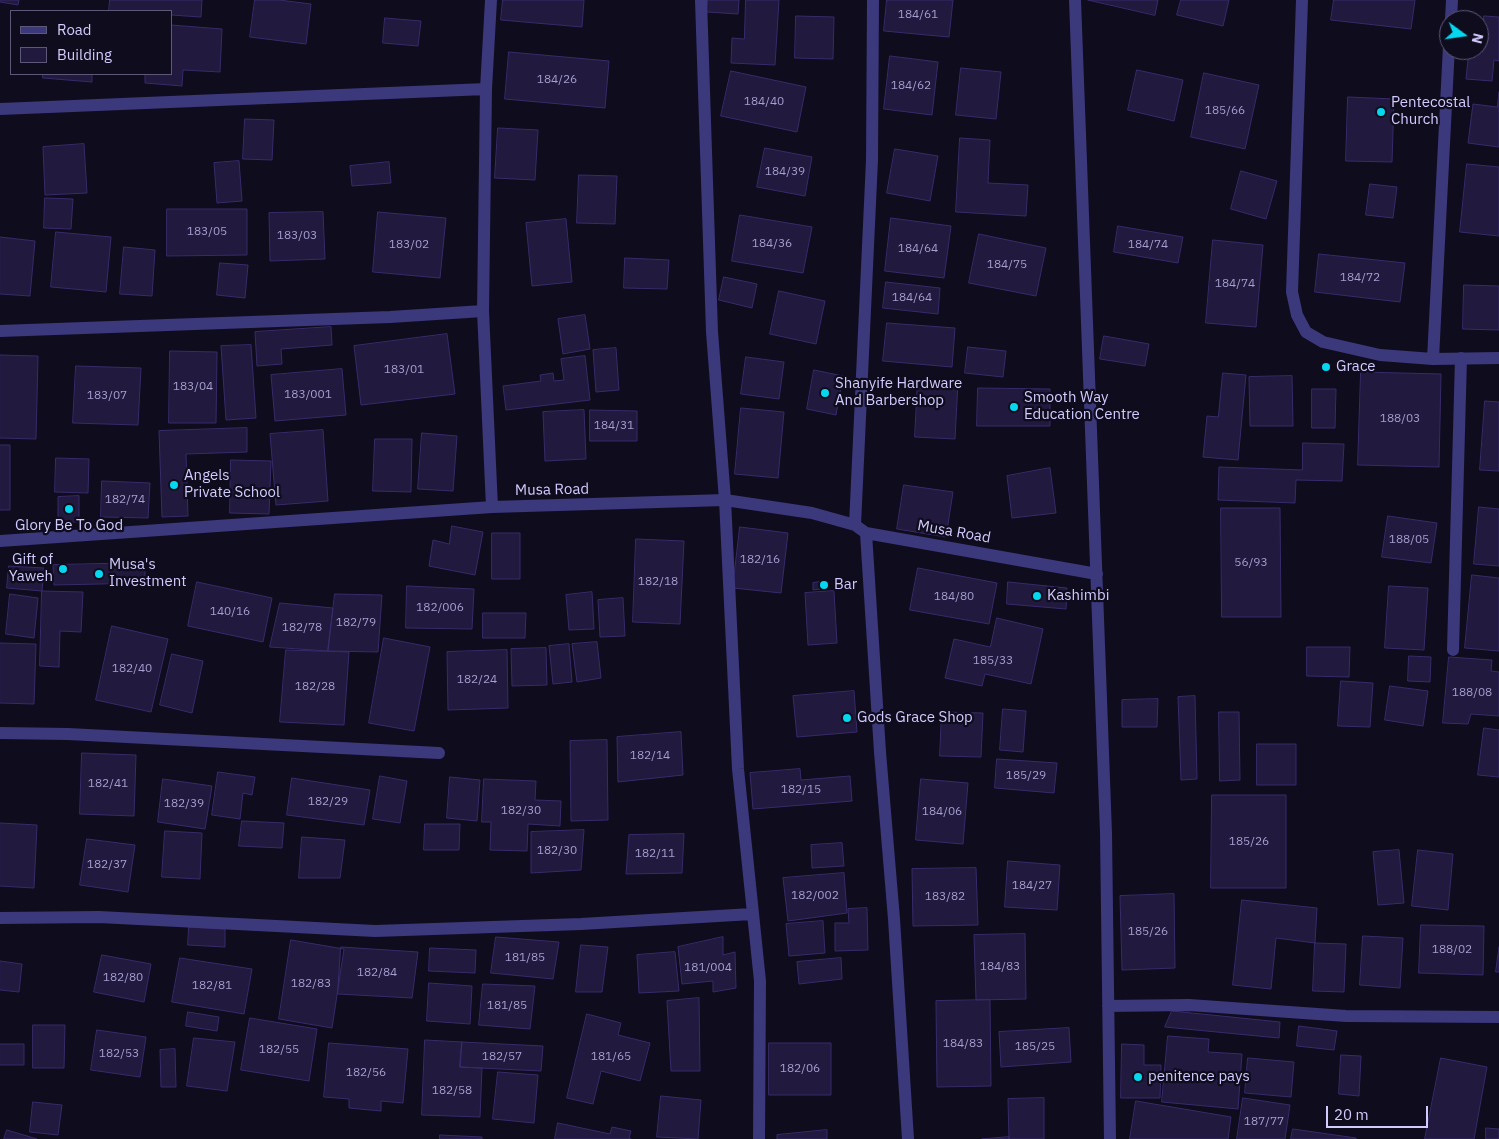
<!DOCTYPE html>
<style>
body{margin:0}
#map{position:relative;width:1499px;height:1139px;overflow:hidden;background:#0f0c1e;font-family:"IBM Plex Sans",sans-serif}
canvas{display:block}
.legend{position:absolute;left:10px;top:10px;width:162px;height:65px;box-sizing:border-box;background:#0f0c1e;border:1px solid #5d5878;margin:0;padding:6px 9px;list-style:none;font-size:15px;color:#d1cbfe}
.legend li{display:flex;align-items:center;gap:10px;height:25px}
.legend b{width:25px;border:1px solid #5d5878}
.north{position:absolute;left:1439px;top:10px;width:50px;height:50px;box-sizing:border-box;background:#0f0c1e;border:1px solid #5d5878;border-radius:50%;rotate:104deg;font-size:14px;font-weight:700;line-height:20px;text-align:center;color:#d1cbfe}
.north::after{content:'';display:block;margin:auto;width:18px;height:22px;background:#05d7ef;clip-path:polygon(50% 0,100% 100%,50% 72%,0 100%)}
.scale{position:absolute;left:1326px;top:1106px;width:102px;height:22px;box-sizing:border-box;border:2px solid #d1cbfe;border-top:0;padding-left:6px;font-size:15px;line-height:18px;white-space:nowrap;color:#d1cbfe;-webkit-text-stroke:4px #0f0c1e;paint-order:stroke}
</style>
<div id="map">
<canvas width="1499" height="1139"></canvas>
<ul class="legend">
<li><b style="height:6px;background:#3b387c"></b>Road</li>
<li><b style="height:14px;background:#21193e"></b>Building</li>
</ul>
<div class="north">N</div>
<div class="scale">20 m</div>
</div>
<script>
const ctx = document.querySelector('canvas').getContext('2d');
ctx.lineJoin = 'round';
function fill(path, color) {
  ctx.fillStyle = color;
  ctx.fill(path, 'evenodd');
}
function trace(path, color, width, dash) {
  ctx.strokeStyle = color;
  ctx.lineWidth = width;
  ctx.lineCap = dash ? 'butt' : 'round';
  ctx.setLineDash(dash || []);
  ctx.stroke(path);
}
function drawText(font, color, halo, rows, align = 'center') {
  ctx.font = font + ' "IBM Plex Sans",sans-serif';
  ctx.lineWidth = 4.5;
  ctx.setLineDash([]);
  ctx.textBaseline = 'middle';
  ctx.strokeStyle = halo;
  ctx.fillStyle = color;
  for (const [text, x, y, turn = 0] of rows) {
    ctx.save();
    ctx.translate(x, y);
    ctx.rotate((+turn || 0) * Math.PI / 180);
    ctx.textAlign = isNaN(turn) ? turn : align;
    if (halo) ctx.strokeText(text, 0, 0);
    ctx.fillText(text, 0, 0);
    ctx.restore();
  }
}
const building = new Path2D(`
 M0,0h19l-1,5 -18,-3z
 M110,0h92l-1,17 -30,-2v-4h-62z
 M255,0h24l32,4 -5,40 -56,-7z
 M503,0h81l-2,27 -81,-7z
 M708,0h31l-1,14 -31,-2z
 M746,0h33l-4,65 -44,-2 1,-25 12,1z
 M887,0h66l-4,37 -65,-6z
 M1088,0h70l-3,15z
 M1181,0h48l-6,26 -46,-11z
 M1334,0h81l-4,29 -80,-9z
 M796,16l38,1 -1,42 -38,-1z
 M1484,16l15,1v44l-5,-1 -2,21 -26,-2 3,-29h10v-12h3z
 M385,18l36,3 -3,25 -35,-3z
 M171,25l51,4 -2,43 -37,-2 -1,16 -37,-3v-9h26z
 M509,52l100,9 -4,47 -100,-9z
 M890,56l48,6 -6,53 -48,-6z
 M961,68l40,4 -5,47 -40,-4z
 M1137,70l46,10 -9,41 -46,-11z
 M731,71l75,16 -9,45 -76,-16z
 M1204,73l55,12 -14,64 -54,-12z
 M43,74h49v8l-49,-4z
 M1499,92v55l-31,-4 5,-39 24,3z
 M1348,97l46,2 -2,63 -46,-1z
 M245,119l29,1 -2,40 -29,-1z
 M498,128l40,2 -3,50 -40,-2z
 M960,138l30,2 -2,43 40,2 -2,31 -70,-4z
 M84,144l3,49 -42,2 -2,-48z
 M765,148l47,9 -7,39 -48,-9z
 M895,149l43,7 -8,45 -43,-8z
 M239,161l3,40 -25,2 -3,-40z
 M389,162l2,21 -39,3 -2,-20z
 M1467,164l32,3v69l-39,-4z
 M1241,171l36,10 -11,38 -35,-10z
 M579,175l38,1 -2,48 -38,-1z
 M1370,184l27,3 -4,31 -27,-3z
 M45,198l28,1 -2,30 -27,-1z
 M167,209h80v46l-80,1z
 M323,212l2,47 -55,2 -1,-48z
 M378,212l68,6 -6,60 -67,-6z
 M740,215l72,12 -9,46 -71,-12z
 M891,218l60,8 -7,52 -59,-7z
 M566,219l6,63 -40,4 -6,-63z
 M1118,226l65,11 -5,26 -64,-11z
 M56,232l55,5 -5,55 -55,-5z
 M979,234l67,14 -10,48 -67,-13z
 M0,237l35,4 -5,55 -30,-2z
 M1213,240l50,5 -7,82 -50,-4z
 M124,247l31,3 -3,46 -32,-2z
 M1319,254l86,9 -5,39 -85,-10z
 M625,258l44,2 -2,29 -43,-1z
 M220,263l28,2 -3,33 -28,-3z
 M724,277l33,7 -5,24 -33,-8z
 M886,282l54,6 -2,26 -55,-6z
 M1464,285l35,1v44l-36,-1z
 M779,291l46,10 -9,43 -46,-10z
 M585,315l5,34 -27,5 -5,-35z
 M887,323l68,5 -3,39 -69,-6z
 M331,327l1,18 -51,4 1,15 -25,2 -2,-34z
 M447,334l8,60 -94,11 -7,-59z
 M1104,336l45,8 -4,22 -45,-7z
 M251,345l5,73 -30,2 -5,-74z
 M968,347l38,4 -3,26 -38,-4z
 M616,348l3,42 -23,2 -3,-42z
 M170,351l47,1 -1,71h-47z
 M0,355l38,1 -2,83 -36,-1z
 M585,356l5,44 -84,10 -3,-24 38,-5 -1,-6 13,-2 1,8 10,-1 -3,-21z
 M746,357l38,5 -5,37 -38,-5z
 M76,366l65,2 -3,57 -65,-2z
 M342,369l4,46 -71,6 -4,-46z
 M814,370l29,6 -7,39 -29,-6z
 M1361,372l80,2 -2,93 -81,-2z
 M1223,373l23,2 -8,85 -35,-3 4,-41 11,1z
 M1292,376l1,50h-43l-1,-49z
 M918,380l40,2 -3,57 -40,-2z
 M978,388l72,1v37h-73z
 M1312,389h24l-1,39h-23z
 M1485,401l14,1v69l-19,-1z
 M741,408l43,4 -6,66 -43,-4z
 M584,410l2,49 -41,2 -2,-49z
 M590,410l47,1v30h-47z
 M247,428v24l-61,2 2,62 -26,1 -3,-86z
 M323,430l5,71 -52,4 -6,-71z
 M422,433l35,3 -4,55 -35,-2z
 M375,439h37l-1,53 -38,-1z
 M1303,443l41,1 -2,37 -46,-1 -1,23 -77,-3 1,-33 83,3z
 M0,445h10v65h-10z
 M56,458l33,1 -1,34 -33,-1z
 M231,460l40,1 -2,53 -39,-1z
 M1050,468l6,45 -44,5 -5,-42z
 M102,481l48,2 -2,35 -47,-1z
 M904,485l49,7 -7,45 -49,-8z
 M79,496v26h-21v-25z
 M1479,507l20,2v57l-25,-2z
 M1221,508h59l1,109h-59z
 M1388,516l49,7 -6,40 -49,-6z
 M452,526l31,6 -8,43 -46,-9 4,-26 16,4z
 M740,527l48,6 -7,60 -48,-5z
 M492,533h28v46h-28z
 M636,539l48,2 -4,83 -47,-2z
 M145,563v20l-91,2 -1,-20z
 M9,566l35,2 -2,23 -35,-3z
 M918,568l79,15 -8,41 -79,-14z
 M1472,575l27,3v73l-34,-3z
 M827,581l1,7 -15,2v-7z
 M197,582l75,16 -9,44 -75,-16z
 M1008,582l59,6 -1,21 -59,-5z
 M407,586l67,3 -2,40 -66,-1z
 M1389,586l39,2 -4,62 -39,-2z
 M42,591l41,1 -2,40 -21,-1 -1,36 -19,-1z
 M834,591l3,52 -29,2 -3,-52z
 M592,592l2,37 -25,1 -3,-35z
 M10,594l28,4 -4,40 -28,-4z
 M335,594l47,1 -4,57 -50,-1z
 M623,598l2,38 -25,1 -2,-37z
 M280,603l53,5 -5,43 -58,-4z
 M483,613h43l-1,25h-42z
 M997,618l46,11 -12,55 -46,-10 -3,12 -37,-8 9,-39 36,8z
 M112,626l56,13 -17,73 -55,-12z
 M384,638l46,9 -16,84 -45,-8z
 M597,642l4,36 -24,4 -5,-38z
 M0,643l36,1 -2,60 -34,-1z
 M569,644l3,38 -19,2 -4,-38z
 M1307,647h43l-1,30 -42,-1z
 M546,648l1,37 -35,1 -1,-37z
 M286,650l63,2 -5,73 -64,-3z
 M507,650l1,58 -60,2 -1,-58z
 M172,654l31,7 -11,52 -32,-8z
 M1409,656l22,1 -1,25 -22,-1z
 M1449,657l43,3 -1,11 8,1v44l-28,-2 -3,10 -25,-1z
 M1341,681l32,2 -3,44 -32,-1z
 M1390,686l38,5 -5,35 -38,-6z
 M854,691l3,41 -60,5 -4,-41z
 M1195,696l2,83 -16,1 -3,-83z
 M1158,699l-1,28h-35v-27z
 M1003,709l23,2 -3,41 -23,-2z
 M942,712l41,1 -2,44 -41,-1z
 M1219,712h20l1,68 -20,1z
 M1484,728l15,2v47l-21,-2z
 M681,732l2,43 -65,7 -1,-45z
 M607,740l1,80 -37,1 -1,-80z
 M1257,744h39v41h-39z
 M82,753l54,2 -2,61 -54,-2z
 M997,759l60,4 -3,30 -59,-5z
 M800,769l1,11 49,-4 2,25 -99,8 -3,-36z
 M218,772l37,5 -3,18 -9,-2 -3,26 -28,-4z
 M380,776l27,5 -7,42 -27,-4z
 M450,777l30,3 -3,41 -30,-3z
 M292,778l78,12 -6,35 -77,-10z
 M163,779l49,7 -7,43 -47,-7z
 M484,779l52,2 -1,19 26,1 -1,25 -32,-2 -1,27 -37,-1 1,-28h-9z
 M921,779l47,4 -5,61 -47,-4z
 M1212,795h74v93h-75z
 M242,821l42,2 -2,25 -43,-2z
 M0,823l37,2 -3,63 -34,-2z
 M425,824h35l-1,26h-35z
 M584,830l-3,40 -50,3v-41z
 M165,831l37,2 -2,46 -38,-2z
 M684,834l-2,39 -56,1 3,-39z
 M302,837l43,3 -5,38h-41z
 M87,839l48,6 -7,47 -48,-7z
 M842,843l2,23 -32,2 -1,-23z
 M1399,850l5,53 -26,2 -5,-53z
 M1418,850l35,4 -5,56 -36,-4z
 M1008,861l52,4 -3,45 -52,-3z
 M976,868l2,57 -65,1 -1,-57z
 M844,873l3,40 -59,8 -5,-43z
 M1174,894l1,74 -53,2 -2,-74z
 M1242,900l75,8 -2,35 -39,-5 -5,51 -38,-4z
 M867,908l1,42 -33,1v-28h14l-1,-14z
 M823,921l2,32 -36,3 -3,-32z
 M1421,925l63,1 -1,49 -64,-2z
 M189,927l36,2v18l-37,-2z
 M1025,934l1,65 -50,1 -2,-65z
 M1363,936l40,2 -3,50 -40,-3z
 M496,937l63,5 -6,37 -62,-6z
 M723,937v18l12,-3 1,36 -23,4v-11l-31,3 -4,-37z
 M291,940l53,9 -12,79 -53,-9z
 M1315,943l31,1 -2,48 -31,-1z
 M581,945l27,2 -6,45h-26z
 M341,947l77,5 -6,46 -74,-4z
 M1499,947v25h-3z
 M430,948l46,2 -1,23 -46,-2z
 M675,952l4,39 -40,2 -2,-38z
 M102,955l49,9 -7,38 -50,-10z
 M180,958l72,11 -8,45 -72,-12z
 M841,958l1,21 -43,5 -2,-22z
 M0,961l22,3 -3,28 -19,-2z
 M429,983l43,3 -2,38 -43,-3z
 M483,984l52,2 -5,43 -51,-4z
 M699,998l1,73h-29l-4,-70z
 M990,1000l1,86 -54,1 -1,-86z
 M1172,1011l108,11 -1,16 -114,-11z
 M188,1012l31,5 -2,14 -31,-5z
 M587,1014l34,9 -3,12 32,8 -10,38 -39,-10 -8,33 -26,-6z
 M250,1018l67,11 -8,52 -68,-11z
 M33,1025h32l-1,43h-31z
 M1299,1026l38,5 -3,19 -37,-4z
 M1069,1028l2,34 -70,5 -2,-35z
 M97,1030l49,7 -6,40 -49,-7z
 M1168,1036l41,3 -1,13 34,2 -4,55 -76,-7z
 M194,1038l41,4 -8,49 -40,-5z
 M425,1040l37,2 -2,25 22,1 -2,49 -58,-2z
 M462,1042l81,4 -2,25 -81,-4z
 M329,1043l79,6 -5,54 -22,-2v10l-32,-3v-9l-25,-2z
 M769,1043h62v52h-62z
 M0,1044h24v21h-24z
 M1122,1044l22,1v20h17l-1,33h-39z
 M175,1049l1,38h-15l-1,-37z
 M1341,1055l20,1 -2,40 -20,-2z
 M1248,1058l46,4 -3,35 -46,-4z
 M1441,1058l46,9 -13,72h-49z
 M498,1072l40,3 -4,48 -41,-4z
 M661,1096l40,4 -3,39 -41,-2z
 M1044,1098v41h-35l-1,-40z
 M1243,1098l47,7 -5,34h-48z
 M1136,1101l95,16 -3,22h-98z
 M33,1102l29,3 -4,30 -28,-3z
 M558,1123l52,11 2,-7 19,4 -2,7 2,1h-76z
 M1486,1128l13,1v10h-13z
 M1293,1129l63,9v1h-65z
 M7,1130l30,9h-33z
 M827,1130v9h-50v-4z
 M440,1135l42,2v2h-42z
 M1009,1137v2h-27z`);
fill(building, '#21193e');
trace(building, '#382b6a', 1);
trace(new Path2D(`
 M1453,650l8,-292`), '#3b387c', 12);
trace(new Path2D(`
 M491,0l-5,89 -3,222 9,196
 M701,0l11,332 13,168 13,269 22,212 -1,158
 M1075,0l31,833 4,306
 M1302,0l-10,292 5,23 9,17 17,10 57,13 53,4 66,-1
 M1451,20l1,-20
 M0,109l486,-20
 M0,331l390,-14 93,-6
 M1433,359l16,-313
 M855,525l17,-365 1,-160
 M866,533l14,219 14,167 14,220
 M0,541l492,-34 233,-7 87,13 43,12 11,8 231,41
 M0,733l68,1 371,19
 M0,918l99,-1 276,14 206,-7 171,-10
 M1108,1006l81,-1 157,11 153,1`), '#3b387c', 12);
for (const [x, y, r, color] of [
 [1381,112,5,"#05d7ef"],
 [1326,367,5,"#05d7ef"],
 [825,393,5,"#05d7ef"],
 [1014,407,5,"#05d7ef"],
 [174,485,5,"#05d7ef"],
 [69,509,5,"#05d7ef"],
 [63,569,5,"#05d7ef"],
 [99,574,5,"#05d7ef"],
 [824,585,5,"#05d7ef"],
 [1037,596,5,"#05d7ef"],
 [847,718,5,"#05d7ef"],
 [1138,1077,5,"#05d7ef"]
]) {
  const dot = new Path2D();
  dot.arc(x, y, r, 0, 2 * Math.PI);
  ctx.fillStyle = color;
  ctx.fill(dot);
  trace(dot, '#0f0c1e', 2);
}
drawText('12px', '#a59ece', null, [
 ["184/61",918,15],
 ["184/26",557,80],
 ["184/62",911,86],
 ["184/40",764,102],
 ["185/66",1225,111],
 ["184/39",785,172],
 ["183/05",207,232],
 ["183/03",297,236],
 ["184/36",772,244],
 ["183/02",409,245],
 ["184/74",1148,245],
 ["184/64",918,249],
 ["184/75",1007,265],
 ["184/72",1360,278],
 ["184/74",1235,284],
 ["184/64",912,298],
 ["183/01",404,370],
 ["183/04",193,387],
 ["183/001",308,395],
 ["183/07",107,396],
 ["188/03",1400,419],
 ["184/31",614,426],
 ["182/74",125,500],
 ["188/05",1409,540],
 ["182/16",760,560],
 ["56/93",1251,563],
 ["182/18",658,582],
 ["184/80",954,597],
 ["182/006",440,608],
 ["140/16",230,612],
 ["182/79",356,623],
 ["182/78",302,628],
 ["185/33",993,661],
 ["182/40",132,669],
 ["182/24",477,680],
 ["182/28",315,687],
 ["188/08",1472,693],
 ["182/14",650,756],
 ["185/29",1026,776],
 ["182/41",108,784],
 ["182/15",801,790],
 ["182/29",328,802],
 ["182/39",184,804],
 ["182/30",521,811],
 ["184/06",942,812],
 ["185/26",1249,842],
 ["182/30",557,851],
 ["182/11",655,854],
 ["182/37",107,865],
 ["184/27",1032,886],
 ["182/002",815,896],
 ["183/82",945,897],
 ["185/26",1148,932],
 ["188/02",1452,950],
 ["181/85",525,958],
 ["184/83",1000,967],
 ["181/004",708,968],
 ["182/84",377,973],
 ["182/80",123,978],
 ["182/83",311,984],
 ["182/81",212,986],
 ["181/85",507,1006],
 ["184/83",963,1044],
 ["185/25",1035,1047],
 ["182/55",279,1050],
 ["182/53",119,1054],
 ["182/57",502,1057],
 ["181/65",611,1057],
 ["182/06",800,1069],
 ["182/56",366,1073],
 ["182/58",452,1091],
 ["187/77",1264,1122]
]);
drawText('15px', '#d1cbfe', '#0f0c1e', [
 ["Pentecostal",1391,103],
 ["Church",1391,120],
 ["Grace",1336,367],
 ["Shanyife Hardware",835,384],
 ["And Barbershop",835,401],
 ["Smooth Way",1024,398],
 ["Education Centre",1024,415],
 ["Angels",184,476],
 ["Private School",184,493],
 ["Glory Be To God",69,526,"center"],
 ["Gift of",53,560,"right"],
 ["Yaweh",53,577,"right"],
 ["Musa's",109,565],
 ["Investment",109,582],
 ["Bar",834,585],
 ["Kashimbi",1047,596],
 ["Gods Grace Shop",857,718],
 ["penitence pays",1148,1077]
], 'left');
drawText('15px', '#d1cbfe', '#0f0c1e', [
 ["Musa Road",552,490,-1],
 ["Musa Road",954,532,10]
]);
</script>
